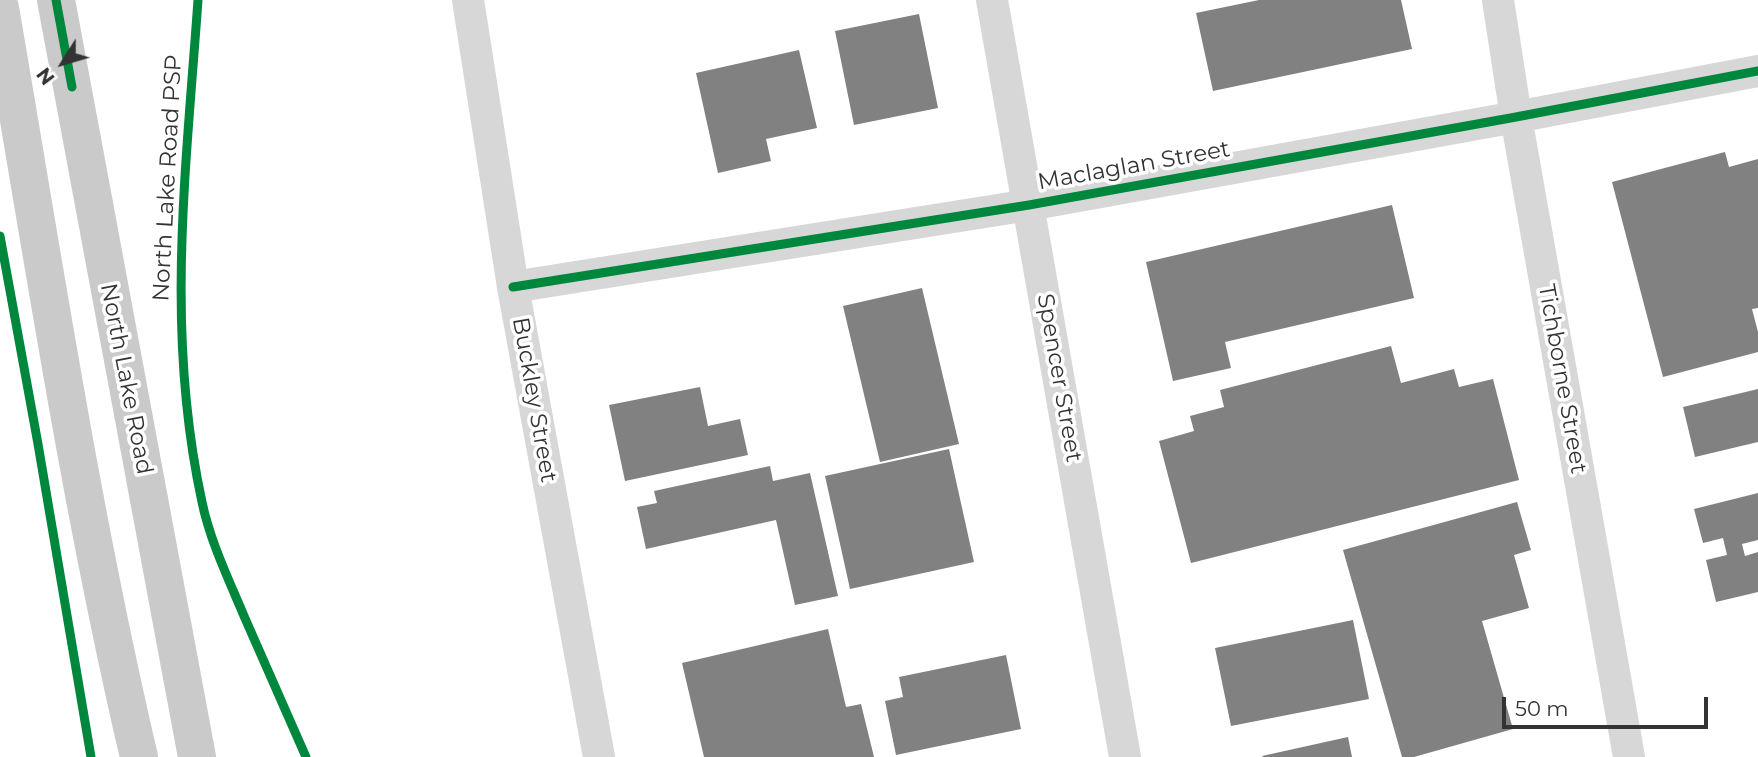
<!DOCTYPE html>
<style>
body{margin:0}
#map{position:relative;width:1758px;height:757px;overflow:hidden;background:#fff;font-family:Montserrat,sans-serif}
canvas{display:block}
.north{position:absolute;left:28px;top:28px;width:70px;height:70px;-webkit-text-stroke:5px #fff;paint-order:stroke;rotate:233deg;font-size:19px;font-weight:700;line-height:28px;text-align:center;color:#333}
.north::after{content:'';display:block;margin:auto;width:24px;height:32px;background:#333;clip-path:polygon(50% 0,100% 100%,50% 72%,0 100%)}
.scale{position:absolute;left:1502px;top:697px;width:206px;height:32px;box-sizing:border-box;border:4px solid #333;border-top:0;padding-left:9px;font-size:21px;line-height:24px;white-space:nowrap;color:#333;-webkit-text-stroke:5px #fff;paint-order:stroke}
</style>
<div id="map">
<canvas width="1758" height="757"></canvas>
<div class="north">N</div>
<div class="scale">50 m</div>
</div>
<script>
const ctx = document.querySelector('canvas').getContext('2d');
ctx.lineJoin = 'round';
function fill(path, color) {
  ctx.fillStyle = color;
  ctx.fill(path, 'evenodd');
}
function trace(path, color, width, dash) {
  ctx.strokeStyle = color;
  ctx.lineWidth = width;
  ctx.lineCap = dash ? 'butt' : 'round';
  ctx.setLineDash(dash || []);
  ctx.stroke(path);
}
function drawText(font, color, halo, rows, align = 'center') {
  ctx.font = font + ' Montserrat,sans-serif';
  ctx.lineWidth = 7;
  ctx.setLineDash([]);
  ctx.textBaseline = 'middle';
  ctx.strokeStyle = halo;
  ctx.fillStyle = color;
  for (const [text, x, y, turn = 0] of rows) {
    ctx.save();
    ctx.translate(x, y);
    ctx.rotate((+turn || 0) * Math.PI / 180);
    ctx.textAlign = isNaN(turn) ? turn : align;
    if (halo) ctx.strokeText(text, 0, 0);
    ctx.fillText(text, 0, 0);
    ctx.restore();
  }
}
fill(new Path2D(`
 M1259,0h142l11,49 -199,42 -17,-78z
 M919,14l19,94 -84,17 -19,-94z
 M799,50l18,78 -51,11 5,22 -53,12 -22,-100z
 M1725,152l4,15 29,-8v149l-6,1 6,23v20l-95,25 -51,-195z
 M1392,205l22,93 -189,44 6,26 -58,13 -27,-119z
 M922,288l37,156 -79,18 -37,-156z
 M1391,346l10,37 53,-14 5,18 34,-8 26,101 -328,83 -32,-122 35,-10 -4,-15 34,-9 -4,-17z
 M700,387l8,39 32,-7 8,36 -123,26 -16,-76z
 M1758,389v53l-63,15 -12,-50z
 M949,449l25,113 -124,27 -25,-113z
 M770,466l3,15 37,-8 28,123 -43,9 -19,-85 -130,29 -9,-42 20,-4 -3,-12z
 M1758,493v47l-16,4 3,12 13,-4v40l-42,10 -10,-42 21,-5 -4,-17 -20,5 -9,-34z
 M1517,502l14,48 -17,5 15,53 -47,13 31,108 -99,28h-12l-59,-207z
 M1353,620l16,79 -138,27 -16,-78z
 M828,629l18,78 15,-3 13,53h-170l-22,-94z
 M1006,655l15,74 -125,26 -11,-54 18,-4 -4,-20z
 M1348,737l4,20h-89l-1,-1z`), '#818181');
trace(new Path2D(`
 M468,0l45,287 86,470
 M992,0l133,757
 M1498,0l18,117 113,640
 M513,287l516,-82 487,-88 242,-46`), '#d7d7d7', 32);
trace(new Path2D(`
 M56,0l141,757
 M0,8c43,250 81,502 139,749`), '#cacaca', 38);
trace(new Path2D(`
 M56,0l16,87
 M198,0c-12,171 -33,332 4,502 8,39 27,78 42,114 21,47 41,94 62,141
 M0,236l38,208 53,313
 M513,287l516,-82 487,-88 242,-46`), '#00873e', 9);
drawText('23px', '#333', '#fff', [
 ["Maclaglan Street",1134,166,-10],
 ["North Lake Road PSP",168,178,-87],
 ["Spencer Street",1059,378,80],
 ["North Lake Road",126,379,79],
 ["Tichborne Street",1562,379,80],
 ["Buckley Street",534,400,80]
]);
</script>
